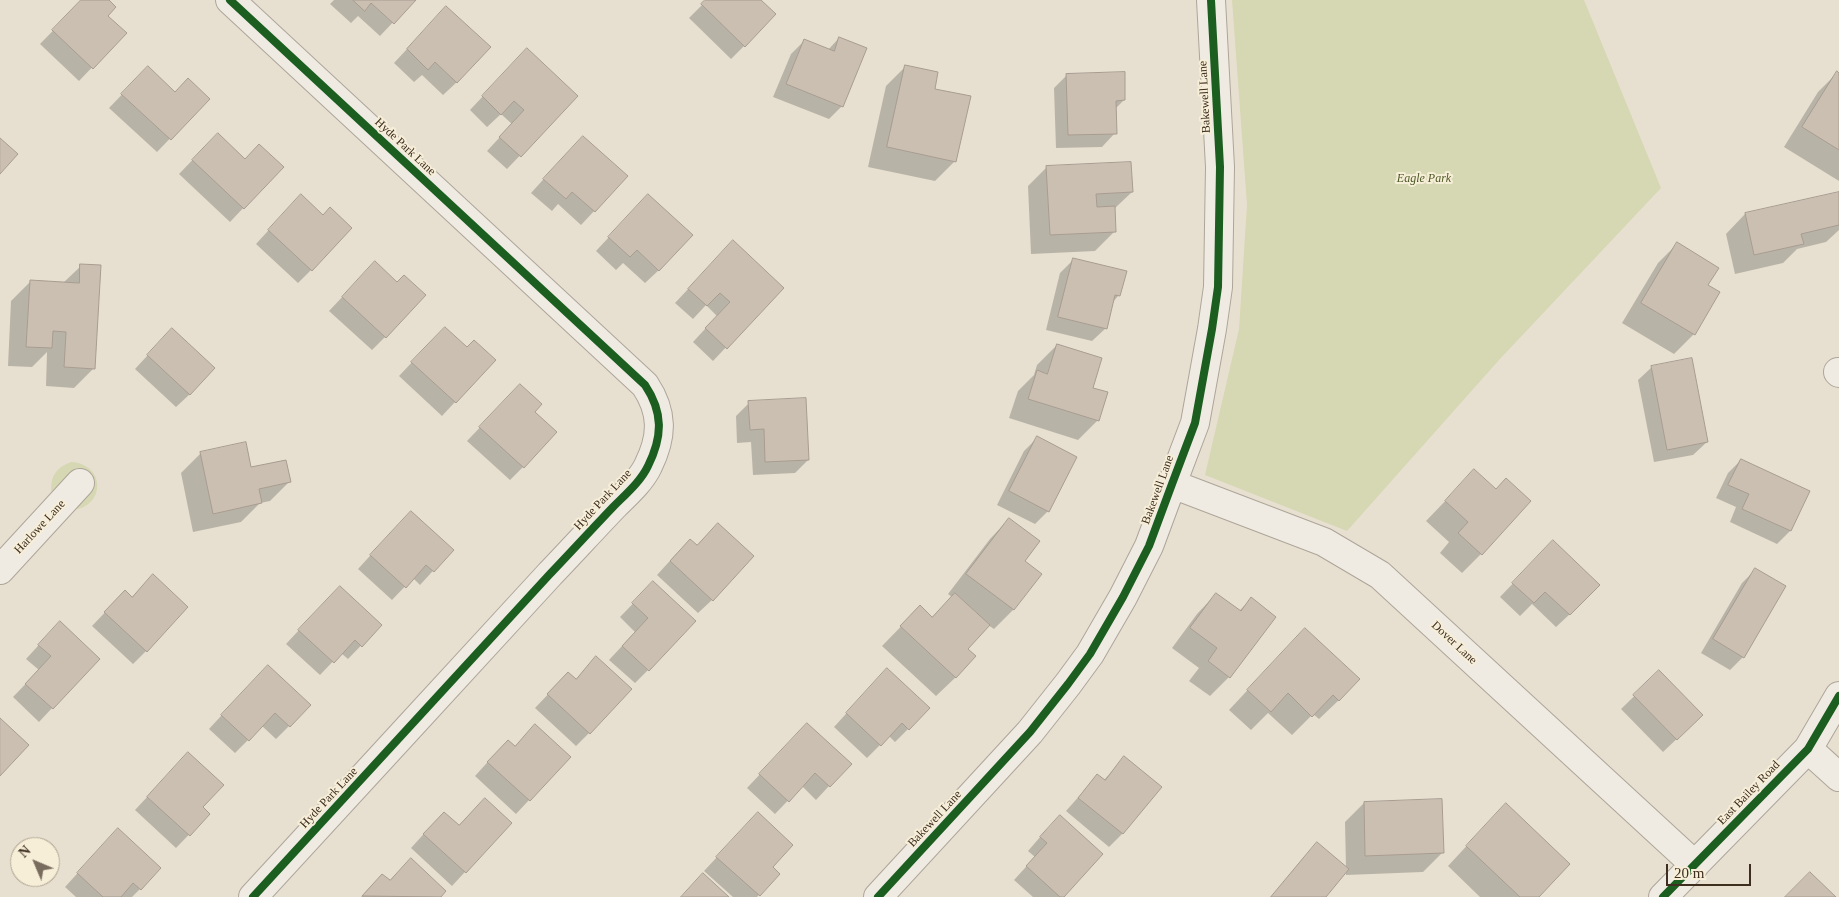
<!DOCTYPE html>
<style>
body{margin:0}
#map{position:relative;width:1839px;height:897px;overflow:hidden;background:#e7e0d1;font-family:Georgia,serif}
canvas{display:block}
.north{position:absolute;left:10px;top:837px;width:50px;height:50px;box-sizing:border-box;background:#f7eed8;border:1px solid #ada18e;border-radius:50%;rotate:315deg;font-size:14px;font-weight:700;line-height:20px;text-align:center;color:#3d2e20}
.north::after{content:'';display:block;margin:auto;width:18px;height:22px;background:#786c5e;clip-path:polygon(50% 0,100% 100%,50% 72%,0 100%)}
.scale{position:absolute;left:1666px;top:864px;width:85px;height:22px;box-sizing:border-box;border:2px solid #3d2e20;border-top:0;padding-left:6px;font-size:15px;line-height:18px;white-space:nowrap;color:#3d2e20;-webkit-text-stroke:4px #f7eed8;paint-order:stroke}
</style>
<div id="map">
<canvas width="1839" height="897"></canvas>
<div class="north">N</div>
<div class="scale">20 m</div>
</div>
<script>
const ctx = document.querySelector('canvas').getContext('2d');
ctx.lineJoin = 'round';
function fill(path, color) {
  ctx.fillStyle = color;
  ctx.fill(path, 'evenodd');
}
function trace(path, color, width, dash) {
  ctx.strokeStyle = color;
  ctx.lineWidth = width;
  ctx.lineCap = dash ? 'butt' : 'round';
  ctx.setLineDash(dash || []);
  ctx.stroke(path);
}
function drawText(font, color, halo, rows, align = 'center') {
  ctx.font = font + ' Georgia,serif';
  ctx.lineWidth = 4;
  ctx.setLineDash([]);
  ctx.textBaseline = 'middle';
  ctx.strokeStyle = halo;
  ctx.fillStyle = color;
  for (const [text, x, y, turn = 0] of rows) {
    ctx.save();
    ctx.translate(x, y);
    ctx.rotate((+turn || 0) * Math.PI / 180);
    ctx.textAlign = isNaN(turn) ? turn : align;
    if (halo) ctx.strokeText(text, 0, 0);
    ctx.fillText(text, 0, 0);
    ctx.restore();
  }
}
fill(new Path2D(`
 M1232,0h352l77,188 -162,172 -152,171 -142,-56 34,-146 8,-124z
 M71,462c35,2 35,45 1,48l-20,-15c-3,-17 3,-27 19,-33z`), '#d6d7b3');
fill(new Path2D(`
 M83,0h24v16l18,17 -46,48 -39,-37z
 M334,0h80l-34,36 -22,-20 -7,7 -21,-19z
 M707,0h52l-15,46 -13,13 -42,-41z
 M433,21l24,61 -14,13 -21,-20 -8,7 -20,-19z
 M839,38l3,68 -13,13 -56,-22 18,-43 13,-13 24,9z
 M514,63l63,33 -70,73 -20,-18 25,-27 -11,-10 -14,13 -17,-17z
 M906,66l27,24 36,7 -15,65 -19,19 -67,-14 18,-81z
 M1837,73l2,1v107l-55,-34 34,-55z
 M1067,75l57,25 -9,9v24l-13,14 -46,1 -2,-60z
 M135,81l40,12 33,6 -51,53 -48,-44z
 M205,147l40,13 37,7 -52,55 -51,-48z
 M570,150l56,27 -45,48 -23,-21 -6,7 -21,-18z
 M1047,167l85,25 -18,17 1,22 -20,20 -64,3 -3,-68z
 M1839,193v37l-13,12 -29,7 -14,14 -48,11 -9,-40 19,-20z
 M288,209l23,61 -13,13 -42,-39z
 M635,209l24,61 -14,13 -22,-20 -7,7 -20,-19z
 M1677,244l30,41 11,8 -24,41 -20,20 -52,-31 36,-60z
 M720,255l62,33 -69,73 -20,-19 24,-26 -11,-11 -13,14 -18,-16z
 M1073,260l46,35 -7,8 -6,25 -14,13 -46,-11 14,-57z
 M81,266l13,102 -20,20 -28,-2 1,-34 -15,15 -24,-1 3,-65 20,-20 32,2z
 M362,276l23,61 -13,13 -43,-39z
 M432,341l35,8 27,11 -52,56 -43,-40z
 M159,343l31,51 -14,13 -41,-38z
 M1057,345l35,44 6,31 -20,20 -69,-22 9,-27 16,-16 3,-10z
 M1652,367l55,75 -14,13 -39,7 -16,-82z
 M507,399l26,13 -10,55 -13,13 -43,-39z
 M749,403l59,57 -13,13 -42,2 -2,-33 -14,1 -1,-27z
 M1037,438l11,73 -13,13 -38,-19 27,-54z
 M201,453l49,15 39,14 -19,19 -10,2 -19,19 -48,10 -12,-59z
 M1741,460l68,31 -19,40 -13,13 -47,-22 6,-15 -20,-9 12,-25z
 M1474,471l21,19 -14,64 -19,19 -22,-20 9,-11 -23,-21z
 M1009,519l14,42 17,13 -27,36 -19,19 -6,-4 -22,24 -10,28 -20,19 -54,-50 38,-39 12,11 20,-21 -4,-3 42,-55z
 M398,525l54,25 -32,35 -7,-7 -21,22 -34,-31z
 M677,553l35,47 -14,13 -41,-38z
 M1540,555l30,59 -14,13 -24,-23 -12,12 -20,-19z
 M1755,570l-12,87 -13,13 -29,-17 41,-70z
 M653,583l-5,87 -13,13 -26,-23 26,-28 -15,-15z
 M1216,594l23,17 12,-12 -22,78 -19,19 -21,-15 10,-13 -27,-20 25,-34z
 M132,598l14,53 -13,13 -41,-38 20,-21z
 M327,600l54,25 -33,34 -7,-6 -21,22 -34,-31z
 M47,636l51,23 -59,63 -26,-25 26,-27 -13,-11z
 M1286,649l53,51 -20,19 -6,-5 -21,21 -24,-22 -17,17 -22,-20z
 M1659,672l43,43 -39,37 -42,-43z
 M255,679l34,47 -13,13 -14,-13 -27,27 -26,-24z
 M575,680l14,53 -13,13 -41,-38 20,-21z
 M874,683l34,46 -13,13 -6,-6 -22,22 -33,-31z
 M794,738l35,48 -13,14 -14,-14 -27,28 -28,-26z
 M514,747l55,10 -53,57 -41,-38 20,-22z
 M1124,758l-1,75 -14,14 -43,-36 31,-35 6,5z
 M175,767l26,40 8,7 -33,34 -41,-38z
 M1364,803l78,50 -19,19 -77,3v-5l-22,27h-53l33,-40 13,-13 29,24 -1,-46z
 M510,823l-58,63 -41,-38 20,-22 27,1z
 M1487,824l51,73h-58l-32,-31z
 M745,827l26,41 8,6 -22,23h-24l-29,-26z
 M1047,829l15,68h-29l-19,-17 21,-23 -7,-6z
 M105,843l35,46 -8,8h-56l-11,-10z
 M369,888l76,3 -6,6h-78z`), '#0003');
const building = new Path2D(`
 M81,0h28l7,7 -8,9 19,17 -34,36 -41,-39z
 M353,0h63l-22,24 -23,-21 -6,8z
 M705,0h56l15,14 -31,33 -44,-43z
 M446,6l45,41 -34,36 -22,-21 -7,8 -21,-21z
 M839,37l28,11 -24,59 -57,-23 18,-45 30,12z
 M527,48l51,48 -57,61 -22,-20 25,-27 -10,-9 -13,14 -19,-19z
 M905,65l33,7 -3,17 36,7 -15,66 -69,-15z
 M148,66l27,26 13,-14 22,21 -39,41 -50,-46z
 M1837,71l2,2v77l-37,-23z
 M1125,72v28l-9,1 1,33 -49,1 -2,-61z
 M218,133l27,26 14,-15 25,23 -40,42 -52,-49z
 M583,136l45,40 -33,36 -23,-20 -6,7 -23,-20z
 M0,138l18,16 -18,20z
 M1131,162l2,30 -37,2 1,13 18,-1 1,26 -66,3 -4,-69z
 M1839,192v33l-38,9 3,10 -50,11 -9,-42z
 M301,194l22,21 7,-8 22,21 -40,43 -44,-41z
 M648,194l45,41 -34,36 -22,-21 -7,7 -22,-20z
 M733,240l51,48 -57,61 -22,-21 25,-26 -10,-9 -13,13 -19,-17z
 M1677,242l42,26 -11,17 12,7 -25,43 -54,-32z
 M1073,258l54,13 -7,25 -5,-1 -8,34 -49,-12z
 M375,261l22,21 7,-7 22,20 -40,43 -44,-41z
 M80,264l21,1 -6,104 -31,-2 2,-35 -13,-1 -1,17 -26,-1 4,-67 49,3z
 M445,327l22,20 7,-7 22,20 -40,43 -45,-41z
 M172,328l43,40 -25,27 -43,-40z
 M1057,344l45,14 -9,30 15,4 -9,29 -71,-22 9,-29 10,4z
 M1692,358l16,84 -41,8 -16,-84z
 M520,384l22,20 -7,8 22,20 -33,36 -45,-41z
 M806,398l3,62 -44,2 -1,-33 -14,1 -2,-29z
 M1037,436l40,21 -28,55 -40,-21z
 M246,442l5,25 35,-7 5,22 -32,7 3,14 -49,11 -13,-62z
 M1741,459l69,32 -19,40 -49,-22 7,-15 -21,-9z
 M1474,469l22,20 10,-11 25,23 -49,54 -24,-22 10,-11 -23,-21z
 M411,511l43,39 -20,22 -8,-7 -20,23 -36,-33z
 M1009,518l31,23 -15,20 17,13 -28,36 -48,-36z
 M718,523l36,33 -41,45 -43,-40 20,-22 7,6z
 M1553,540l47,45 -30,30 -25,-23 -11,11 -22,-20z
 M1755,568l31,18 -42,72 -31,-19z
 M153,574l35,33 -41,45 -43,-40 21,-22 7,7z
 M653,581l43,40 -47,50 -27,-25 26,-28 -16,-15z
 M340,586l42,39 -20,22 -7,-7 -21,23 -36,-33z
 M955,593l35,32 -22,24 8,7 -20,22 -56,-52 20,-21 12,12z
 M1216,593l25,18 10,-14 25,20 -46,61 -22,-17 9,-13 -27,-20z
 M60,621l40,38 -47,50 -28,-25 26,-28 -13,-11z
 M1305,628l55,51 -21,22 -6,-6 -21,22 -24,-24 -17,19 -24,-22z
 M596,656l36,33 -42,45 -43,-40 21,-22 8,7z
 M268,665l43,40 -21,22 -15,-14 -26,28 -28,-26z
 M887,668l43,40 -21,22 -7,-7 -21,23 -35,-33z
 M1659,670l44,45 -26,25 -44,-45z
 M0,718l29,27 -29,31z
 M807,723l45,41 -22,23 -15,-14 -26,29 -30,-28z
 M535,724l36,33 -41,44 -43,-39 21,-22 7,6z
 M188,752l36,33 -21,22 7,7 -20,22 -43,-39z
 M1124,756l38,31 -39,47 -45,-36 19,-24 8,6z
 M485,798l27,25 -46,50 -43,-39 21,-22 15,13z
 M1442,799l2,54 -79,3 -1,-54z
 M1506,803l64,61 -31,33h-19l-54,-51z
 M758,812l35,33 -20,22 7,7 -20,22 -44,-39z
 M1060,815l43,39 -39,43h-4l-34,-31 21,-23 -7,-6z
 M118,828l43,40 -20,22 -8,-7 -12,14h-18l-26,-24z
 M1317,842l32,27 -23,28h-55z
 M411,858l35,33 -5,6 -79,-1 20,-22 8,6z
 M1810,872l26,25h-51z
 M703,873l26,24h-48z`);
fill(building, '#cbbfb2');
trace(building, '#a89c90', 1);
const street = new Path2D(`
 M230,0l415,385c18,27 18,51 3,81 -7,15 -22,28 -34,40 -22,23 -43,46 -65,69 -99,107 -197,215 -296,322
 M1838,372l1,1
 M1172,484l152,58 56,33 315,290
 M0,570l80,-87
 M1808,749l31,28
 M878,897l152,-165 38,-48 22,-30 33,-57 26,-51 23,-62 23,-61 17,-94 6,-42 2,-120 -9,-167
 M1663,897l145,-148 31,-53`);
trace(street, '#ada599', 30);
trace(street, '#efebe3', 28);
trace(new Path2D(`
 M230,0l415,385c18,27 18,51 3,81 -7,15 -22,28 -34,40 -22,23 -43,46 -65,69 -99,107 -197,215 -296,322
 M878,897l152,-165 38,-48 22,-30 33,-57 26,-51 23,-62 23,-61 17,-94 6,-42 2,-120 -9,-167
 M1663,897l145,-148 31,-53`), '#1b5e20', 8);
drawText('12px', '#3d2e20', '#f7eed8', [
 ["Bakewell Lane",1205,97,-93],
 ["Hyde Park Lane",405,147,43],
 ["Bakewell Lane",1158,490,-70],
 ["Hyde Park Lane",603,500,-47],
 ["Harlowe Lane",40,527,-47],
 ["Dover Lane",1454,643,43],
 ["East Bailey Road",1749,793,-46],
 ["Hyde Park Lane",329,798,-47],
 ["Bakewell Lane",935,819,-47]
]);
drawText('italic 12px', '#4d5a26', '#f7eed8', [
 ["Eagle Park",1424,179]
]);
</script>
